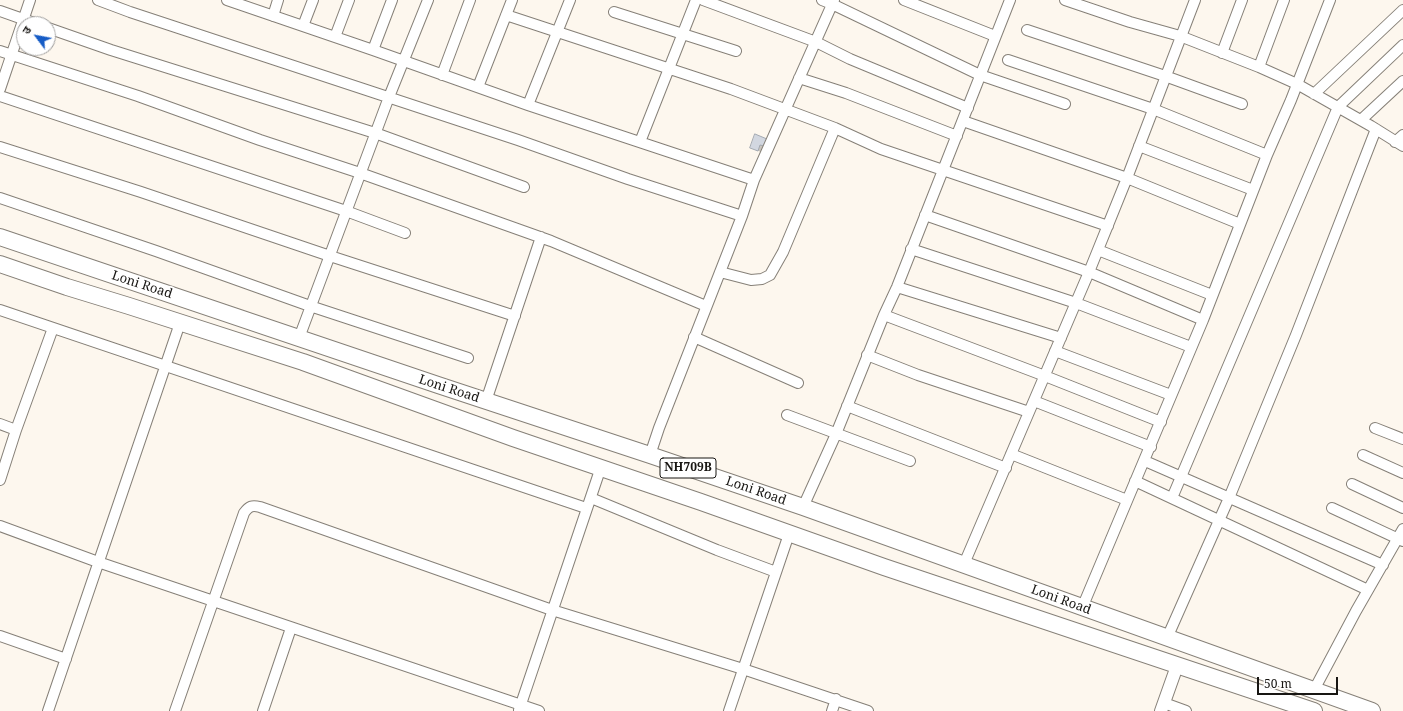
<!DOCTYPE html>
<meta charset="utf-8">
<style>
body{margin:0}
#map{position:relative;width:1403px;height:711px;overflow:hidden;background:#fdf7ee;font-family:"Noto Serif","Noto Sans Devanagari",serif}
canvas{display:block}
.north{position:absolute;left:16px;top:16px;width:40px;height:40px;box-sizing:border-box;background:#fff;border:1px solid #a3a2a1;border-radius:50%;rotate:302deg;font-size:11px;font-weight:700;line-height:16px;text-align:center;color:#181613}
.north::after{content:'';display:block;margin:auto;width:14px;height:18px;background:#165cc6;clip-path:polygon(50% 0,100% 100%,50% 72%,0 100%)}
.scale{position:absolute;left:1257px;top:677px;width:81px;height:18px;box-sizing:border-box;border:2px solid #181613;border-top:0;padding-left:5px;font-size:12px;line-height:14px;white-space:nowrap;color:#181613;-webkit-text-stroke:3px #fff;paint-order:stroke}
</style>
<div id="map">
<canvas width="1403" height="711"></canvas>
<div class="north">उ</div>
<div class="scale">50 m</div>
</div>
<script>
const ctx = document.querySelector('canvas').getContext('2d');
ctx.lineJoin = 'round';
function fill(path, color) {
  ctx.fillStyle = color;
  ctx.fill(path, 'evenodd');
}
function trace(path, color, width, dash) {
  ctx.strokeStyle = color;
  ctx.lineWidth = width;
  ctx.lineCap = dash ? 'butt' : 'round';
  ctx.setLineDash(dash || []);
  ctx.stroke(path);
}
function drawText(font, color, halo, rows, align = 'center') {
  ctx.font = font + ' "Noto Serif",serif';
  ctx.lineWidth = 3.5;
  ctx.setLineDash([]);
  ctx.textBaseline = 'middle';
  ctx.strokeStyle = halo;
  ctx.fillStyle = color;
  for (const [text, x, y, turn = 0] of rows) {
    ctx.save();
    ctx.translate(x, y);
    ctx.rotate((+turn || 0) * Math.PI / 180);
    ctx.textAlign = isNaN(turn) ? turn : align;
    if (halo) ctx.strokeText(text, 0, 0);
    ctx.fillText(text, 0, 0);
    ctx.restore();
  }
}
fill(new Path2D(`
 M756,135l10,12 -2,7 -13,-7z`), '#0003');
const building = new Path2D(`
 M755,134l12,5 -3,7 -4,-1 -2,6 -8,-3z`);
fill(building, '#d2d7e0');
trace(building, '#a3a9b1', 1);
const minor = new Path2D(`
 M98,0l32,12 388,128 110,39 114,37
 M227,0l146,50 155,55 226,75
 M703,0l113,42 34,17 118,49
 M822,0l10,4 148,71 85,29
 M904,0l91,36
 M1065,0l65,22 50,14 79,31 38,17 74,42 32,20
 M0,11l37,13
 M614,12l122,39
 M506,15l225,74 104,39 46,21 227,77
 M273,16l5,-16
 M303,26l10,-26
 M48,28l63,22 264,83 149,54
 M1027,30l138,46 77,28
 M335,37l14,-37
 M373,50l19,-50
 M0,51l138,45 122,44 100,33 191,68 155,65
 M1222,53l20,-53
 M1008,60l145,49 114,46
 M1259,67l25,-67
 M442,75l28,-75
 M799,78l47,15 111,43
 M478,87l34,-87
 M0,89l30,-89
 M1314,94l89,-84
 M0,96l346,115 59,22
 M528,105l42,-105
 M1361,120l42,-39
 M963,121l164,57 113,46
 M640,142l56,-142
 M1395,142l8,-7
 M1139,146l114,44
 M0,147l141,45 189,64 185,60
 M0,198l156,53 154,55 158,52
 M925,215l164,57 114,48
 M911,249l165,54 115,44
 M1098,250l114,45
 M720,272l31,8 11,-1 8,-4 13,-23 52,-124
 M897,287l164,51
 M0,310l586,198
 M884,315l161,61 116,46
 M694,337l104,46
 M299,338l90,-241 39,-97
 M1055,351l116,44
 M867,355l51,20 111,37
 M486,401l55,-164
 M1034,401l117,46
 M847,406l159,62
 M787,415l123,46
 M0,424l16,6
 M1375,428l28,11
 M1011,454l116,46
 M650,455l9,-27 83,-212 12,-36 80,-180
 M1363,455l40,18
 M1145,461l238,104
 M0,480l16,-50 37,-102
 M1135,481l233,109
 M1352,484l51,24
 M591,498l126,52 59,22
 M1172,498l166,-391 65,-62
 M803,507l33,-73 48,-119 13,-28 113,-287
 M1332,508l71,33
 M0,526l98,36 441,149
 M964,564l125,-292 38,-94 68,-178
 M1082,608l121,-288 64,-165 24,-55 39,-100
 M0,636l66,23
 M1167,638l62,-140 67,-163 80,-206
 M1314,690l42,-79 47,-82
 M1164,703l22,8
 M519,710l82,-243
 M48,711l132,-388
 M175,711l69,-198c5,-7 8,-8 16,-6l292,103 191,59 125,42
 M263,711l28,-83
 M729,711l60,-177
 M832,711l4,-12`);
const tertiary = new Path2D(`
 M1161,711l16,-45`);
const trunk = new Path2D(`
 M0,237l438,148 212,70 153,52 569,204
 M0,264l67,23 62,19 174,56 210,76 188,64 183,65 430,144`);
trace(minor, '#868078', 12);
trace(tertiary, '#868078', 14);
trace(trunk, '#868078', 18);
trace(minor, '#fff', 10);
trace(tertiary, '#fff', 12);
trace(trunk, '#fff', 16);
for (const [x, y, w] of [
 [688,468,56]
]) {
  const box = new Path2D();
  box.roundRect(x - w / 2, y - 10, w, 20, 3);
  ctx.fillStyle = '#fff';
  ctx.fill(box);
  trace(box, '#181613', 1);
}
drawText('bold 12px', '#181613', null, [
 ["NH709B",688,468]
]);
drawText('13px', '#181613', '#fff', [
 ["Loni Road",142,285,18],
 ["Loni Road",449,389,18],
 ["Loni Road",756,491,19],
 ["Loni Road",1061,600,20]
]);
</script>
